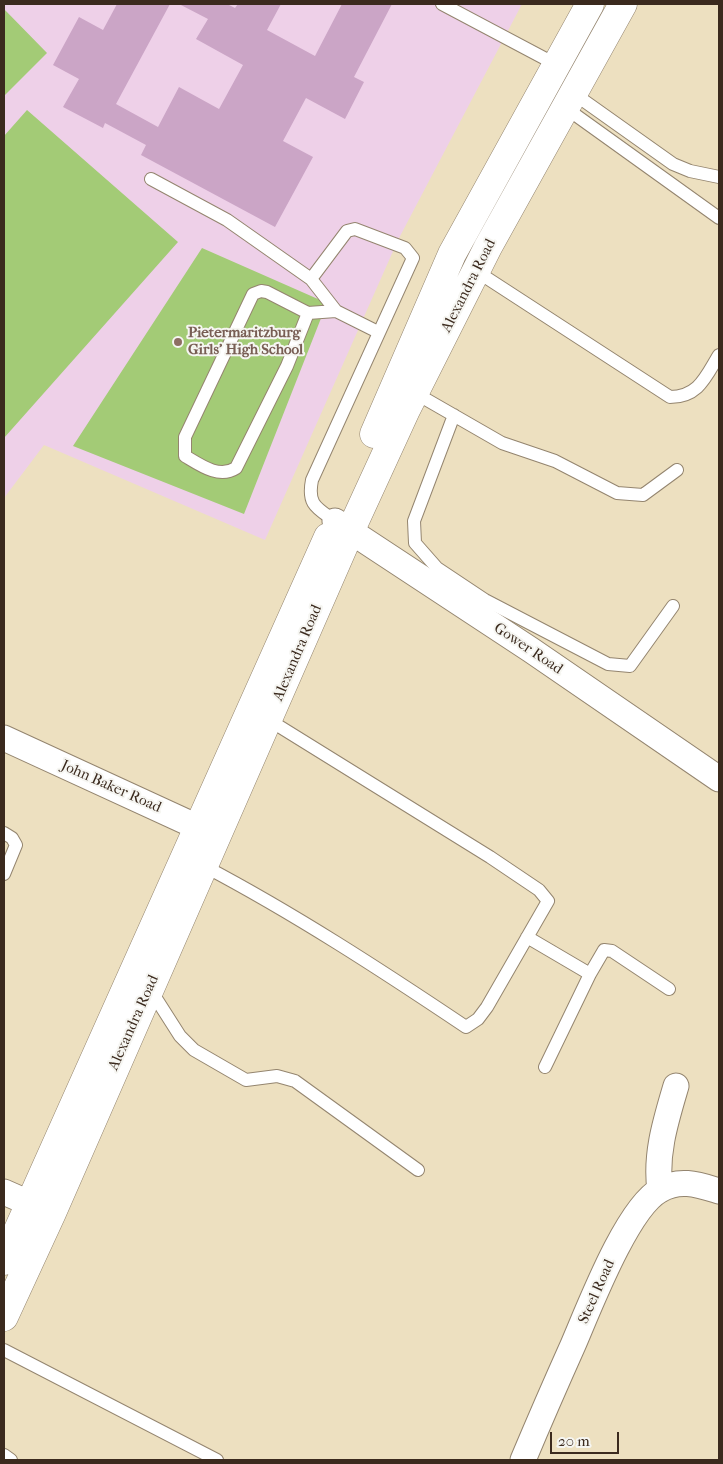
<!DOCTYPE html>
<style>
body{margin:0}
#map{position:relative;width:723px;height:1464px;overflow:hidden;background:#ede0c0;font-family:"IM FELL French Canon",serif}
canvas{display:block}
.frame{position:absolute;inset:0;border:5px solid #3b2a1e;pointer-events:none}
.scale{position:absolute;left:550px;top:1432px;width:69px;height:22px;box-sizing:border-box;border:2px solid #3b2a1e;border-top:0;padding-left:6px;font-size:15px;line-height:18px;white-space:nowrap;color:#3b2a1e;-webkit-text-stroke:4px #f6f6f2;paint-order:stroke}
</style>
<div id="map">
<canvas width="723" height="1464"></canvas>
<div class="frame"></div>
<div class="scale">20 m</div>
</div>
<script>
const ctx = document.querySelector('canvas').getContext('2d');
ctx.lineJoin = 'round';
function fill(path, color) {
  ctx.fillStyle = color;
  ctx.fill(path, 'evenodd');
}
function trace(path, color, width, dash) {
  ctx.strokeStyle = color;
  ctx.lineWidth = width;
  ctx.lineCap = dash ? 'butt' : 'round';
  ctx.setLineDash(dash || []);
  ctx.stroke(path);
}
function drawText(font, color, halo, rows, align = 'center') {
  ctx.font = font + ' "IM FELL French Canon",serif';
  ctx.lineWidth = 4;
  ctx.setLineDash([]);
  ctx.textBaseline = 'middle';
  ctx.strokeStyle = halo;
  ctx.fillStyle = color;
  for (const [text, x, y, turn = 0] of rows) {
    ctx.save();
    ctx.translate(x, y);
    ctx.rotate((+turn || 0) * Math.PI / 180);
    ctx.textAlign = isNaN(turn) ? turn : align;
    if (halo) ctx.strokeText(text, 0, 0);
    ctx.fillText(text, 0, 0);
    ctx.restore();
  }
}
fill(new Path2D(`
 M4,4h518l-124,236 -133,300 -221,-95 -40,53z`), '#eed0e8');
fill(new Path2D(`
 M4,9l43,44 -43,43z
 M27,110l151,132 -174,196v-302z
 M202,248l125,55 -83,211 -171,-68z`), '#a3cb76');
fill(new Path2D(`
 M117,4h53l-54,100 42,23 21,-40 40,22 24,-44 -47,-26 12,-20 -29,-15h48l8,4 3,-4h43l-14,26 48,26 27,-52h50l-38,73 10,5 -19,37 -39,-21 -23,43 30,16 -38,70 -134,-72 5,-10 -41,-22 -2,5 -40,-21 16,-28 -26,-14 26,-48 24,13z`), '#cba5c6');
const service = new Path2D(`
 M442,4l117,62
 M573,93l100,71 17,7 29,6
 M563,106l156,112
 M151,179l76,41 84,59 25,32
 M473,269l197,128c29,0 36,-21 49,-42
 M311,279l36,-48 8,-2 50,19 8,10 -101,222c-5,25 5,28 23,41
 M308,313l-21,53 -51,102c-17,11 -36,-3 -51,-12v-19l68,-143 8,-3 6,1 41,21 28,-2 42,21
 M415,393l87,50 53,18 62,32 26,2 34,-25
 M454,415l-40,106 1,22 22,25 48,32 123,64 22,2 43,-60
 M4,833l8,5 4,7 -12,29
 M204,866c91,48 177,104 262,161l12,-8 9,-12 61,-106 -9,-11 -49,-33 -221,-137
 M527,937l63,37 -45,93
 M590,974l14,-24 8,1 57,38
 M150,989l30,47 14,14 52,30 31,-4 18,5 123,89
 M4,1350l213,110
 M4,1455l7,5`);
const minor = new Path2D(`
 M335,521l196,129 188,129
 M4,738l213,98
 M660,1190c-5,-36 6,-70 16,-104
 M4,1192l43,19
 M523,1460c16,-38 33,-77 50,-115 16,-37 54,-137 87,-155 20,-12 39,-5 59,1`);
const primary = new Path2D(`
 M374,434l78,-180 138,-250
 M4,1261l324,-724
 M4,1317l48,-104 298,-681 56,-122 82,-163 135,-243`);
trace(service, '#94856f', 14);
trace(minor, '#94856f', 27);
trace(primary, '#94856f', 29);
trace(service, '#fff', 12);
trace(minor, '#fff', 25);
trace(primary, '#fff', 28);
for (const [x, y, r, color] of [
 [178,342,5,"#8d6e63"]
]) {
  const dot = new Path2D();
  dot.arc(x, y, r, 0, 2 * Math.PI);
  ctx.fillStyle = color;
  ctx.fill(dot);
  trace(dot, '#f6f6f2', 2);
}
drawText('15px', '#3b2a1e', '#f6f6f2', [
 ["Alexandra Road",469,286,-63],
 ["Gower Road",528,649,34],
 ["Alexandra Road",298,653,-67],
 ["John Baker Road",111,787,24],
 ["Alexandra Road",134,1023,-66],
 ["Steel Road",597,1292,-66]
]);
drawText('bold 15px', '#785e54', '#f6f6f2', [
 ["Pietermaritzburg",188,333],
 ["Girls' High School",188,350]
], 'left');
</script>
